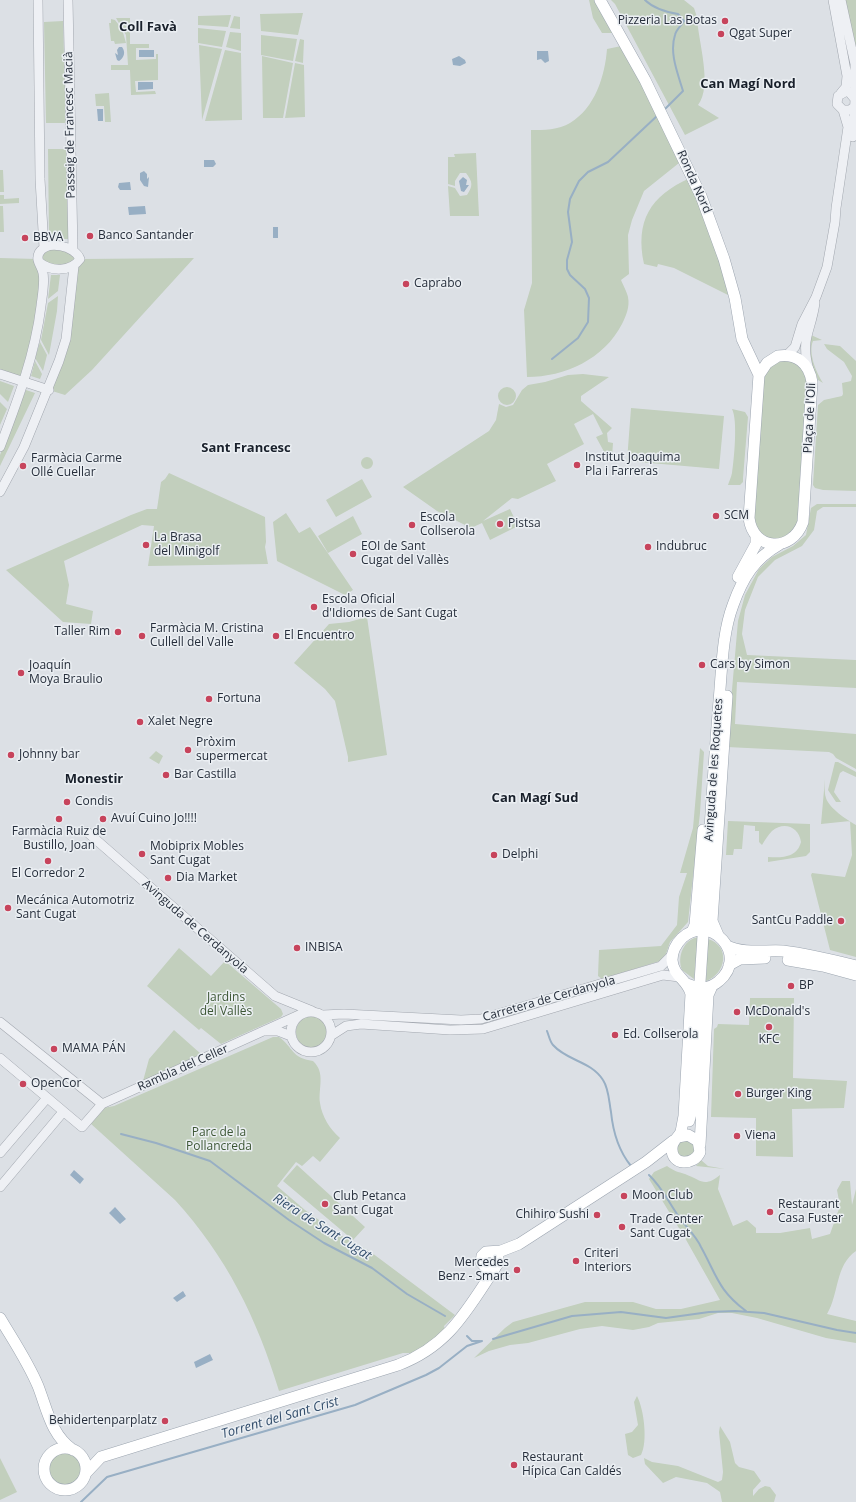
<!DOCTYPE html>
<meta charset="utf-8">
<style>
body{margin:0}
canvas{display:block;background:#dce0e5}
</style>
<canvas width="856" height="1502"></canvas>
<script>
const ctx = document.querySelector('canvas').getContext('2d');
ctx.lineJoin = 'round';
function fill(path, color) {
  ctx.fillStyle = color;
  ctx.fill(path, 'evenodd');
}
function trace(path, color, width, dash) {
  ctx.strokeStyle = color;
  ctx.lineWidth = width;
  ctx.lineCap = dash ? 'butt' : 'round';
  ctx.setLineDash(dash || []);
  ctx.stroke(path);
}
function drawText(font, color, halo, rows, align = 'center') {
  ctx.font = font + ' "Open Sans",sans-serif';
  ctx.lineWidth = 3;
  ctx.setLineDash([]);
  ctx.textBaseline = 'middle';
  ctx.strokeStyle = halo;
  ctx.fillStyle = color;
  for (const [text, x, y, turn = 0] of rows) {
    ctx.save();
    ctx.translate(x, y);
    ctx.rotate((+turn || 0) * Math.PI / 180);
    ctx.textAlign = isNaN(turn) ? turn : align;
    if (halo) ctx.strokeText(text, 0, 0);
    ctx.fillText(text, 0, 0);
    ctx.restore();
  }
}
fill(new Path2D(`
 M589,0h11l19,33h-17l-9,-15z
 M611,0h73l10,8 3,9c1,24 16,69 1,88l21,13 -34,17 -70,-131z
 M843,0h13v46h-2z
 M303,13l-5,22 -37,-4 -1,-17z
 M231,15l-3,12 -30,-2v-9z
 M234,16l6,1v12l-10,-1z
 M116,18h14v26h19v4h-13v12l20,-1v-5h2v26l-23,1 1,11 19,-1 1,3 -25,1 -1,-25h-19v-5h17l-2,-30z
 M111,19l4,1 7,9 4,14 -11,1 -1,-3h-3l-2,-18h2z
 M63,21l3,102h-20l-2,-101z
 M198,28l28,3 -4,16 -24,-4z
 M230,32l11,1v18l-15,-4z
 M261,35l36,4 -4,22 -32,-6z
 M300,39l4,1 -1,23 -8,-2z
 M199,45l23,4 -20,71z
 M626,45l58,114 -40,32 -12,29 -4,15 1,39 -8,6c2,5 6,12 7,17 2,10 -2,19 -6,27 -18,35 -57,53 -95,53l-3,-67 8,-27 -1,-153c12,0 28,0 39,-7 25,-15 35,-47 37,-74z
 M225,50l16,3 1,67 -37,1z
 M262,56l31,7 -10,55h-20z
 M295,63l9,2 1,52 -20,1z
 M109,93l2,29h-6l-1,-16h-8l-1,-12z
 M48,149h21l1,90h-21z
 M476,153l3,63h-29l-2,-30 7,2 5,8 7,-1c6,-9 6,-13 -1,-22h-6l-5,8v5l-7,-2v-27h7l-1,-3z
 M0,170h3l1,22h-4z
 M690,178l35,96 3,21 -54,-27 -16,-4 -1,3 -13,-3c-9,-43 6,-68 46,-86z
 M0,195h4v4l15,-1v5l-19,1z
 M0,206h3l1,26h-4z
 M57,246l24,13 113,-1 -102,112 -27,25 -16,-5 10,-29 15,-95 -20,3 -10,4 -20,105 -24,-8v-112l37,1 1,-4z
 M51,275h9l-2,16 -10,8z
 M58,296l-1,15 -8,44 -8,-15 7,-37z
 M811,335l11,5 -9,1c-5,12 3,31 10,42l-5,-3 -8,-21z
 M40,342l7,13 -4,16 -8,-13z
 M824,344l16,2 16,15v130l-33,-1 -8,-2 -2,-3 5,-80 6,-5 18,-4 1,-2 -1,-11 9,-2 1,-5 -8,-14 -17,-13z
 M785,360l11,2 11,13 -10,153 -16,13 -16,-2 -11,-12 9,-152 9,-12z
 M35,361l7,13 -2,5 -9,-3z
 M583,374l26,3 -28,19v5l31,27 -5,5 1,9 5,1 -1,14 -4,2 -12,-22 7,-3 -10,-20 -19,10 10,20 -37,20 9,17 -38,18 -6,-1 -29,23 27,-12 8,17 -28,14 -8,-17 -11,5 -34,-17 -34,-24 86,-56 7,-11 3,-16 7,3 7,-2 9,-15 6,-5 17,-3 23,-7z
 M0,381l14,5 -6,16 -8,-8z
 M498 396a9 9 0 1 1 18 0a9 9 0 1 1-18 0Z
 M26,390l9,3 -35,73v-11z
 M0,402l7,7 -7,16z
 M631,408l93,8 -5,53 -92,-8z
 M732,409l13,3 3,5 -5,61v4l-3,3h-12c1,-4 3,-7 4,-12 2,-13 6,-53 0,-64z
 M361 463a6 6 0 1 1 12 0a6 6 0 1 1-12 0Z
 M169,473l96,44 1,25 -1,5 3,17 -120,2 6,-40 -12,-1 -78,36 5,24 -3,19 27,7 -2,13 -28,-2 -57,-52 125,-55 16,-6h10l4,-27 4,-3z
 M362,479l10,18 -36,20 -10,-17z
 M817,504h39v3h-33l-6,4 -3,19 -12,16 -27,14 -17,17 -13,33 -3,24 5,21 109,5v28l-119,-6 -2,42 121,10v35l-20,-11 -3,-4 -4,-2 -102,-5 11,-126 7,-26 14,-26 13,-12 21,-11 13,-11 5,-27z
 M286,513l13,20 11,-6 43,63 -8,5 -68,-34 -4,-39z
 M353,516l9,18 -34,19 -10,-17z
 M367,617l20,138 -39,7v-5l-13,-56 -10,-12 -31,-26 35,-39 20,-2z
 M700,748l4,4 -4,61 -12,109 -18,20 -4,12 -6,7 -58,18 -4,-3 1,-26 62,-4 16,-21 2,-28 8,-24h-7l13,-45z
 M156,751l7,5 -4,8 -10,-6z
 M835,762h3l18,10v5l-13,-6 -3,2 -6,19 7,10h-5l-8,-12z
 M825,779c0,5 -1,13 1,19 3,10 21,22 30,27v132l-26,-7 -19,-75 1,-2 33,4 7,-22 -2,-34 -29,3z
 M728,821l82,3v28l-4,4 -38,6v-5c13,1 29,1 33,-15 -2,-15 -17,-21 -29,-11 -4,4 -7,9 -10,14l-3,-3v-11h-4v-5l-11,-1 -2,24h-8l-1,6h-7z
 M698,937l-4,42 -12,-9c-5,-13 1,-30 16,-33z
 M708,939c23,7 18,35 -2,42z
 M179,948l32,28 14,-15 56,48 2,5 -2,3 -60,27 -20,-16 -2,2 -52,-44z
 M750,998h44l-1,80 54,3 -3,27 -52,1 1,48 -37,-1v-38l-45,-1 3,-88 3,-2 1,-3 31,1z
 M296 1032a16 16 0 1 1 32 0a16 16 0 1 1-32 0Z
 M174,1030l27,24 -58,27 6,-22z
 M273,1037h6c15,11 12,21 34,24 13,12 5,27 7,42 2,14 10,26 20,35l-20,24 -7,-6 -11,10 -6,-4 -19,24 28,24 35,25 28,15 87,65 -11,11 1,4 -30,23h-12l-124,38c-22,-73 -53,-135 -104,-191l-85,-77 13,-15 11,-2z
 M682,1139l10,2 4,9 -6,8 -12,-2 -2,-9z
 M701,1160l7,6 17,3 -29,-3z
 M297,1165l68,62 -12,13 -70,-59z
 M667,1166c7,5 11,6 18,8 16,6 19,14 35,1l-2,14 15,37 14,-6 9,8v5h24l30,-5 2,11 18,-5 10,-28 -3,-16 5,-9h8l2,24 4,-16v62c-21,14 -17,44 -29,63l29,7v22l-30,-5 -69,-20 -25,-5h-14l-19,6 -41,4 -9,4 -16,3 -31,-4 -22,3 -52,14 -18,2 -21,6 -15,7 31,-30 8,-6 72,-20h48l23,7h25l39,-9 -35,-62 -36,-59 5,-7z
 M637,1396c7,13 11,46 4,59l-8,3 -5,-3 -3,-21 7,-2 6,-7 -4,-23z
 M720,1426l10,16 5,21 4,4 15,4 7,10 -8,9v6l6,-7 6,-3 5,1 6,8 -2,7h-52l-2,-10 -13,-9 -31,-6 -13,6 -18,-19 -1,-6 8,4 26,4 40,16 4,-2 1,-8 -4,-40z
 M48 1469a17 17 0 1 1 34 0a17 17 0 1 1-34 0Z
 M0,1458l17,34 -17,8z`), '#c2cfbd');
fill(new Path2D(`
 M119,47h3c4,5 2,11 -3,14l-2,-1 -2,-7 3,2 -1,-5z
 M139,50h15v7h-15z
 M537,51h11l1,10 -4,2 -4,-4 -4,1z
 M459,56l6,4 1,3 -6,3 -7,-1 -1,-6z
 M138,82h15v7l-15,1z
 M97,109h6v12h-5z
 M204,160h10l2,4 -3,3h-9z
 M144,171l3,3v5l2,-2 -1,10 -4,-1 -4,-6v-7z
 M463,177l4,3 -1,5h3l-5,7 -3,-1 -2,-10z
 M130,182l1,8h-11l-2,-3 1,-4z
 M145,206l1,8 -17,1 -1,-8z
 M273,227h5v11h-5z
 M74,1170l10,9 -4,5 -10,-9z
 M115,1207l11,12 -6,5 -11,-11z
 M183,1291l3,5 -9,6 -4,-4z
 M210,1354l3,6 -17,8 -2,-6z`), '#98afc4');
trace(new Path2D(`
 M645,0c9,9 21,12 33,14l6,7c-3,5 -8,9 -9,14 -6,18 3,39 8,56l-20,20
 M552,359l26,-21 10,-16 1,-24 -4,-9 -15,-14 -3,-6v-9l5,-18 -4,-30 2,-13 9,-18 9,-9 20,-10 50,-47
 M547,1031c2,5 3,11 6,14 14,16 38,16 50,35 6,9 6,22 8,32 2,20 7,38 20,54
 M121,1134l35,9 54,18 79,59 35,23 48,25 35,26 38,22
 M649,1175c13,12 20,28 30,42 7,10 17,19 22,30 16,29 17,43 45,64
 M467,1336l5,5h8
 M493,1339l79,-23 49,-4 45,6 43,-6 26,-1 29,2 73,17 19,3
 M81,1502l26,-25 248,-72 71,-30 13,-7 28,-22 15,-5`), '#98afc4', 2);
const minor = new Path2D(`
 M38,0l2,179 4,69
 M68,0l5,250
 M833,0l14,76 -1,11 -5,6
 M841,0l14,64v35
 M853,137l2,-38 -6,-7h-4l-7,4 -1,8 6,6h7l5,-4
 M787,355l8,-8 7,-23 14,-27 11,-30 8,-45 1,-14 12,-81 -5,-17
 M809,370c-9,-32 2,-38 6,-67
 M0,374l49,16
 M0,447c17,-45 35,-92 41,-141 1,-9 4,-24 2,-33 -1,-7 -8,-12 -4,-20 8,-14 36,-7 41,6 -9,13 -29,13 -41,3
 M0,492l24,-45 35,-86 7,-22 8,-73
 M86,831l189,165 37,15
 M291 1032a20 20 0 1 1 40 0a20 20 0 1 1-40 0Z
 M323,1015l21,-1 117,6 20,-1 180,-53 12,-12
 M0,1022l102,82
 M266,1031h12l13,5
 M332,1035l14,-9 15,-2 89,6 33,-1 180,-54 16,2
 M0,1058l82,69 20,-23 199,-90
 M0,1153l47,-55
 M0,1187l63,-75`);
const major = new Path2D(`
 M600,0l45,80 56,116 23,63 11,39 7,41 17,36
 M778,356c18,-3 31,7 34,26l-9,140c-11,31 -50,29 -54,-4l10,-143 8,-12z
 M738,577l18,-33v-8
 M704,922c5,-74 9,-148 15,-221 3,-32 3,-67 14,-96 10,-28 21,-46 47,-61
 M692,932l3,-7 8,-95
 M718,935l-6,-14 15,-225
 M727,946c17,8 37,4 56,5 25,3 49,9 73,15
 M788,960l35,6 33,9
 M729,965l11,-6 25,-1
 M700,982l3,-46
 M689,1121l4,-15 6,-109
 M678,1137l10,-2 10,6 2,11c-6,14 -29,14 -28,-4 0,-7 6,-10 9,-16 1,-5 2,-11 3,-16l7,-122c-3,-14 -18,-18 -19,-34 0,-8 4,-16 10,-22 28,-26 68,17 37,43 -9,8 -21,8 -32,3
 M700,1145l8,-150 4,-9
 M493,1252l5,5 -1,8 -5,4 -6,-1 -5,-6 1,-6 4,-4 15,-1 18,-7 127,-82 27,-21
 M0,1318c13,22 28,44 38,68 9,23 13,49 35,64
 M44 1469a21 21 0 1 1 42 0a21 21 0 1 1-42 0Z
 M86,1473l15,-16 297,-92c51,-19 69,-55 97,-97`);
trace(minor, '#a2a7af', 10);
trace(major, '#9ca5b0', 12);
trace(minor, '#eef0f4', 9);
trace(major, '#fff', 11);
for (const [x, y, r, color] of [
 [725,21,4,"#c7445c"],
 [721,34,4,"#c7445c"],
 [90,236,4,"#c7445c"],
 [25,238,4,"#c7445c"],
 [406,284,4,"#c7445c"],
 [577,465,4,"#c7445c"],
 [23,466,4,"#c7445c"],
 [716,516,4,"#c7445c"],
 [500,524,4,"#c7445c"],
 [412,525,4,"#c7445c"],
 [146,545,4,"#c7445c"],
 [648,547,4,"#c7445c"],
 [353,554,4,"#c7445c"],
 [314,607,4,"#c7445c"],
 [118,632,4,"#c7445c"],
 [142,636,4,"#c7445c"],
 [276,636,4,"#c7445c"],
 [702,665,4,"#c7445c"],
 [21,673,4,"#c7445c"],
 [209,699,4,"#c7445c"],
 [140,722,4,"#c7445c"],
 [188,750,4,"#c7445c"],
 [11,755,4,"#c7445c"],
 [166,775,4,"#c7445c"],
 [67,802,4,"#c7445c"],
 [59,819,4,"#c7445c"],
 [103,819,4,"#c7445c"],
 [142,854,4,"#c7445c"],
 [494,855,4,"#c7445c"],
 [48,861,4,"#c7445c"],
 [168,878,4,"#c7445c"],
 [8,908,4,"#c7445c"],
 [841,921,4,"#c7445c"],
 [297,948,4,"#c7445c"],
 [791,986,4,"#c7445c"],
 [737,1012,4,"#c7445c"],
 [769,1027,4,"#c7445c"],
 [615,1035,4,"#c7445c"],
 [54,1049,4,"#c7445c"],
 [23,1084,4,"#c7445c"],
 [738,1094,4,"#c7445c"],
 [737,1136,4,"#c7445c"],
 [624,1196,4,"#c7445c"],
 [325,1204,4,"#c7445c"],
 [770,1212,4,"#c7445c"],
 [597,1215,4,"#c7445c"],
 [622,1227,4,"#c7445c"],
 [576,1261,4,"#c7445c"],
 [517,1270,4,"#c7445c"],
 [165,1421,4,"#c7445c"],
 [514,1465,4,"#c7445c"]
]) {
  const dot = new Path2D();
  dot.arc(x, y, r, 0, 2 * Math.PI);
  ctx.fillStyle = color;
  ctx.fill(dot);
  trace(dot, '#ebeff3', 1.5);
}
drawText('12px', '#262e3b', '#ebeff3', [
 ["Pizzeria Las Botas",717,21,"right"],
 ["Qgat Super",729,34],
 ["Banco Santander",98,236],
 ["BBVA",33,238],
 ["Caprabo",414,284],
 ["Institut Joaquima",585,458],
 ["Pla i Farreras",585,472],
 ["Farmàcia Carme",31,459],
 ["Ollé Cuellar",31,473],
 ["SCM",724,516],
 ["Escola",420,518],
 ["Collserola",420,532],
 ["Pistsa",508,524],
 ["La Brasa",154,538],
 ["del Minigolf",154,552],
 ["EOI de Sant",361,547],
 ["Cugat del Vallès",361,561],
 ["Indubruc",656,547],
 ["Escola Oficial",322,600],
 ["d'Idiomes de Sant Cugat",322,614],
 ["Farmàcia M. Cristina",150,629],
 ["Cullell del Valle",150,643],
 ["Taller Rim",110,632,"right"],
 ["El Encuentro",284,636],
 ["Cars by Simon",710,665],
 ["Joaquín",29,666],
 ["Moya Braulio",29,680],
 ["Fortuna",217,699],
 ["Xalet Negre",148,722],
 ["Pròxim",196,743],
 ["supermercat",196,757],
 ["Johnny bar",19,755],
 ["Bar Castilla",174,775],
 ["Condis",75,802],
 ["Avuí Cuino Jo!!!!",111,819],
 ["Farmàcia Ruiz de",59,832,"center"],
 ["Bustillo, Joan",59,846,"center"],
 ["Mobiprix Mobles",150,847],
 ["Sant Cugat",150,861],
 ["Delphi",502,855],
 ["El Corredor 2",48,874,"center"],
 ["Dia Market",176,878],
 ["Mecánica Automotriz",16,901],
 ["Sant Cugat",16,915],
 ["SantCu Paddle",833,921,"right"],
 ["INBISA",305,948],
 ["BP",799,986],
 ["McDonald's",745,1012],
 ["Ed. Collserola",623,1035],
 ["KFC",769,1040,"center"],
 ["MAMA PÁN",62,1049],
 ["OpenCor",31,1084],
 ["Burger King",746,1094],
 ["Viena",745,1136],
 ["Moon Club",632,1196],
 ["Club Petanca",333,1197],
 ["Sant Cugat",333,1211],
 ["Restaurant",778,1205],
 ["Casa Fuster",778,1219],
 ["Chihiro Sushi",589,1215,"right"],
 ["Trade Center",630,1220],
 ["Sant Cugat",630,1234],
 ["Criteri",584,1254],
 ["Interiors",584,1268],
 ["Mercedes",509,1263,"right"],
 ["Benz - Smart",509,1277,"right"],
 ["Behidertenparplatz",157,1421,"right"],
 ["Restaurant",522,1458],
 ["Hípica Can Caldés",522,1472]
], 'left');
drawText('12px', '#262e3b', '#ebeff3', [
 ["Passeig de Francesc Macià",70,125,-91],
 ["Ronda Nord",694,182,66],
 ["Plaça de l'Oli",810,418,-87],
 ["Avinguda de les Roquetes",714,770,-86],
 ["Avinguda de Cerdanyola",195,927,41],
 ["Carretera de Cerdanyola",549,999,-16],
 ["Rambla del Celler",183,1068,-24]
]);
drawText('12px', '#3c5634', '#ebeff3', [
 ["Jardins",226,998],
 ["del Vallès",226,1012],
 ["Parc de la",219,1133],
 ["Pollancreda",219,1147]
]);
drawText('bold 13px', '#19202b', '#ebeff3', [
 ["Coll Favà",148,27],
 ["Can Magí Nord",748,84],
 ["Sant Francesc",246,448],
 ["Monestir",94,779],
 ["Can Magí Sud",535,798]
]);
drawText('italic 13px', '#334e6c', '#ebeff3', [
 ["Riera de Sant Cugat",322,1227,32],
 ["Torrent del Sant Crist",280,1418,-16]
]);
</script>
